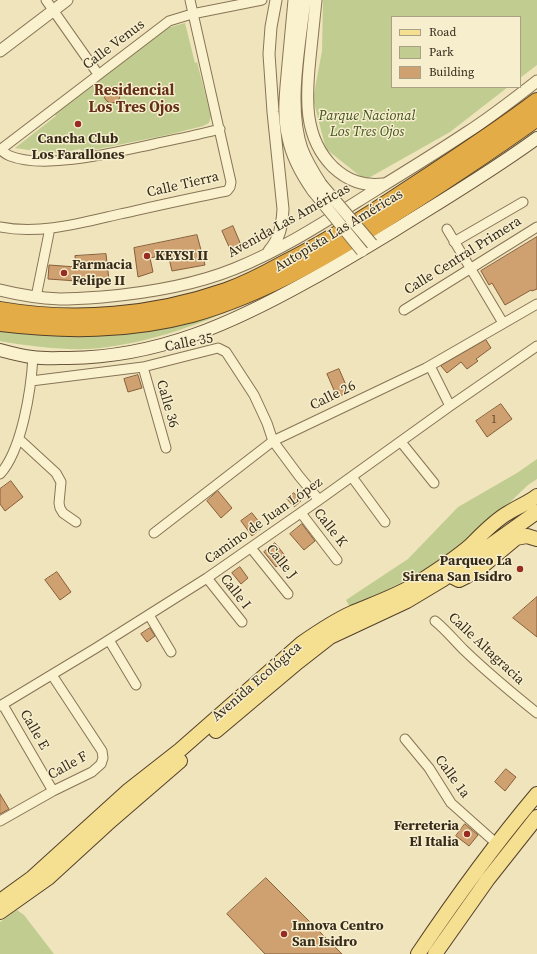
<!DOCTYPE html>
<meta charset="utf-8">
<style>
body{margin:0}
#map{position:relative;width:537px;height:954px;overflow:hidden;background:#efe4bc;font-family:"Source Serif 4",serif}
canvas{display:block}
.legend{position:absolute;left:391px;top:16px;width:130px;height:72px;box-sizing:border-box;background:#f6eecc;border:1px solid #a9a085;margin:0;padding:5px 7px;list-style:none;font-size:12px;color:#362a1b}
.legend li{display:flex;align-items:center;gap:8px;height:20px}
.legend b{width:20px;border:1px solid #a9a085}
</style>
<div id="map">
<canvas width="537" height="954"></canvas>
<ul class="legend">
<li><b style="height:5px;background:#f5df91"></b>Road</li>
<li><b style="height:11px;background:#c1cd90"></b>Park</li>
<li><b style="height:11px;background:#cfa070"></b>Building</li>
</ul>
</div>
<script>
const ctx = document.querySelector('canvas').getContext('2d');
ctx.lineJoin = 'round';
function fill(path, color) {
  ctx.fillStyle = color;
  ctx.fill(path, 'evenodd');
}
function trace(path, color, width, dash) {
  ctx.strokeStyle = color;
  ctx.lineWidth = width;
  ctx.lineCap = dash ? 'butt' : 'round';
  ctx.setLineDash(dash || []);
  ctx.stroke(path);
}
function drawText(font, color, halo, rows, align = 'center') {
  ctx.font = font + ' "Source Serif 4",serif';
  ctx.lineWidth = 3;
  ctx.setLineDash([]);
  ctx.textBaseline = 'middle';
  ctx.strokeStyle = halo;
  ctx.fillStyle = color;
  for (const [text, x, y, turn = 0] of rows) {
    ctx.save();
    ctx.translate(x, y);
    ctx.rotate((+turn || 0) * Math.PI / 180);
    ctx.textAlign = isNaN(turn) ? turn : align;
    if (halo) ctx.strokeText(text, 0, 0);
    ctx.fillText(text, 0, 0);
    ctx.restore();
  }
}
fill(new Path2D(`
 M323,0h214v65l-17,13v-61h-128v70h116l-58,45 -85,48 -39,-31 -13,-50 9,-48z
 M185,23l10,40 2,-1 14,54 -2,7 -6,3 -36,9 -84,17 -3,-3 -19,4 -19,-1 -27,-4 41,-32 -2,-3 97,-75 1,2 15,-12z
 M244,304c-46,22 -105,42 -156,45 -28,1 -60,-3 -88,-8v-12l33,5 51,3 46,-4z
 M537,459v20l-9,6c-23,22 -46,45 -71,64 -32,24 -71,40 -106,60l-5,-9 62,-41 50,-52 59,-34z
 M17,910l7,5 30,39h-54v-32z`), '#c1cd90');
const building = new Path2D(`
 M104 95a8 8 0 1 1 16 0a8 8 0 1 1-16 0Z
 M233,226l8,19 -11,4 -8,-18z
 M197,235l8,30 -33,6 -4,-17 -18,4 3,14 -15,5 -4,-29z
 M537,237v52l-5,2 -1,-1 -26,15 -13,-22 -3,2 -8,-14z
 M106,254l3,26 -32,3v-2l-29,-2 1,-14 27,2 -1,-11z
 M486,340l5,8 -15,11 2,2 -11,8 -6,-7 -14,11 -6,-7z
 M339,369l10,23 -12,5 -10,-23z
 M138,375l4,13 -14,4 -4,-13z
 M501,404l11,15 -25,18 -11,-16z
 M11,481l12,16 -18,14 -5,-7v-15z
 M218,491l14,17 -11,10 -14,-17z
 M294,493l7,8 -7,6 -7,-8z
 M252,513l11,14 -11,9 -11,-15z
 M302,524l13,17 -11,9 -14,-16z
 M275,543l12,15 -11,9 -12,-15z
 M240,567l8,11 -7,6 -9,-11z
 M57,572l14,20 -11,8 -15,-20z
 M537,597v40l-24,-19z
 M150,628l5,8 -8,6 -6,-8z
 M506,769l10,8 -11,14 -10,-9z
 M0,794l9,15 -9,5z
 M465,824l13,11 -9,11 -13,-10z
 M266,878l76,76h-77l-38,-40z`);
fill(building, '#cfa070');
trace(building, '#875f3a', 1);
const minor = new Path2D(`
 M46,0l52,74
 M0,149c3,3 5,5 10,7 36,14 106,-4 144,-12 22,-5 44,-9 66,-15
 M0,150l169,-129 23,-7 70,-14
 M0,227c39,8 81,-4 120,-13 36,-8 71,-16 107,-23l3,-4 1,-5 -41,-182
 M447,229l56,94
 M454,242l69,-40
 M36,297l14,-69
 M404,310l133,-83
 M430,366l20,40
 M143,367l23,81
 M31,381l112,-14 75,-19 8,4 28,43 13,28 6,18 26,35 20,24
 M19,439l37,34 5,9 -2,21 1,5 3,5 13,9
 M401,442l33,41
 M0,474c22,-24 31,-84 33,-117
 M352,477l33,45
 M301,513l36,47
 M154,533l119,-92 153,-73 111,-64
 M251,548l37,46
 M207,578l35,44
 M149,615l22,37
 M435,621c11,9 19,19 29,29 23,22 48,43 73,63
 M109,640l27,45
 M3,705l50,86
 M0,706l96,-58 111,-70 112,-78 131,-94 87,-60
 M405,739l24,29 22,35 46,41
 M0,821l53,-30 39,-19 9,-8 2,-6 -1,-7 -50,-76`);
const tertiary = new Path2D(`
 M294,0c-2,21 -4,43 -6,64 -2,25 -6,50 0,74 4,20 13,36 25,53
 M305,0c-5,44 -18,107 -3,149 5,13 12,24 19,35
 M316,0c-2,19 -4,39 -6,58 -4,39 -7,79 23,109 15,14 30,19 50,17
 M0,51l67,-51
 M269,251c11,-13 13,-25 14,-42l-10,-97 -4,-58 2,-27 5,-27
 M0,290c20,5 40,8 60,9 14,0 28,-1 42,-2 45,-4 90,-11 132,-28 50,-20 95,-50 140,-78 31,-19 62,-38 92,-58 25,-16 48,-34 71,-52`);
const secondary = new Path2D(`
 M0,350c11,3 22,6 32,7 12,2 25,1 37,1 90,-1 164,-35 241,-78 29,-16 57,-33 85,-50 48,-30 97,-59 142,-92`);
const primary = new Path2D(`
 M449,575l10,5 8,-4 13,-8 36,-30 11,-2 10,3
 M216,731l82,-69 32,-25 77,-36 35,-21 95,-68
 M0,901l32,-23 97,-88 51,-40 122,-107c16,-11 32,-22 50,-30 21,-9 44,-17 64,-29 19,-12 38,-24 55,-39 11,-11 23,-24 37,-32 9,-6 20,-10 29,-17
 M0,912l48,-34 59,-54 73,-63
 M418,954c37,-55 76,-109 119,-160
 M435,954l53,-75 49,-62`);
const motorway = new Path2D(`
 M0,310c75,13 154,6 226,-19 19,-7 37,-16 55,-26 45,-22 87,-49 129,-77 43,-28 86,-56 127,-87
 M0,323c65,8 128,8 192,-9 75,-21 144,-63 210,-105 45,-29 91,-59 135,-91`);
trace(minor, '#877455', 11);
trace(tertiary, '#877455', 13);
trace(secondary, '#695539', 14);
trace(primary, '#54412a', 16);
trace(motorway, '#54412a', 18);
trace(minor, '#faf1cf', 9);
trace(tertiary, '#faf1cf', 11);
trace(secondary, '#faf1cf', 12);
trace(primary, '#f5df91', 14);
trace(motorway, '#e4ac47', 16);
const tertiaryBridge = new Path2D(`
 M321,184l51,60
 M313,191l49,60`);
trace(tertiaryBridge, '#877455', 13, []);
trace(tertiaryBridge, '#faf1cf', 11);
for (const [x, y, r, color] of [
 [78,124,4,"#982c23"],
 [147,256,4,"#982c23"],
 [64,273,4,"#982c23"],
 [520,569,4,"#982c23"],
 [467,834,4,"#982c23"],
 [284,934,4,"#982c23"]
]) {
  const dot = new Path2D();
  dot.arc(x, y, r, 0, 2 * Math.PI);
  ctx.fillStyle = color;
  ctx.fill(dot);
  trace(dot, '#f6eecc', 1.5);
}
drawText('12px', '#5c4830', null, [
 ["1",494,420]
]);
drawText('14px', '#362a1b', '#f6eecc', [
 ["Calle Venus",114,45,-37],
 ["Calle Tierra",183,185,-13],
 ["Avenida Las Américas",289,221,-29],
 ["Autopista Las Américas",339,231,-31],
 ["Calle Central Primera",463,256,-32],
 ["Calle 35",189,343,-11],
 ["Calle 26",333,396,-26],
 ["Calle 36",167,404,74],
 ["Camino de Juan López",264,521,-35],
 ["Calle K",330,528,52],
 ["Calle J",281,562,51],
 ["Calle I",235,592,52],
 ["Calle Altagracia",486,649,43],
 ["Avenida Ecológica",257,682,-41],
 ["Calle E",34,730,60],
 ["Calle F",68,766,-29],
 ["Calle 1a",452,777,54]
]);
drawText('italic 14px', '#425320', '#f6eecc', [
 ["Parque Nacional",367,116],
 ["Los Tres Ojos",367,132]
]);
drawText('bold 14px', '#362a1b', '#f6eecc', [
 ["Cancha Club",78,139,"center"],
 ["Los Farallones",78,155,"center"],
 ["KEYSI II",155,256],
 ["Farmacia",72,265],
 ["Felipe II",72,281],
 ["Parqueo La",512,561,"right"],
 ["Sirena San Isidro",512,577,"right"],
 ["Ferreteria",459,826,"right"],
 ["El Italia",459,842,"right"],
 ["Innova Centro",292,926],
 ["San Isidro",292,942]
], 'left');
drawText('bold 15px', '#642f18', '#f6eecc', [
 ["Residencial",134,91],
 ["Los Tres Ojos",134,108]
]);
</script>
